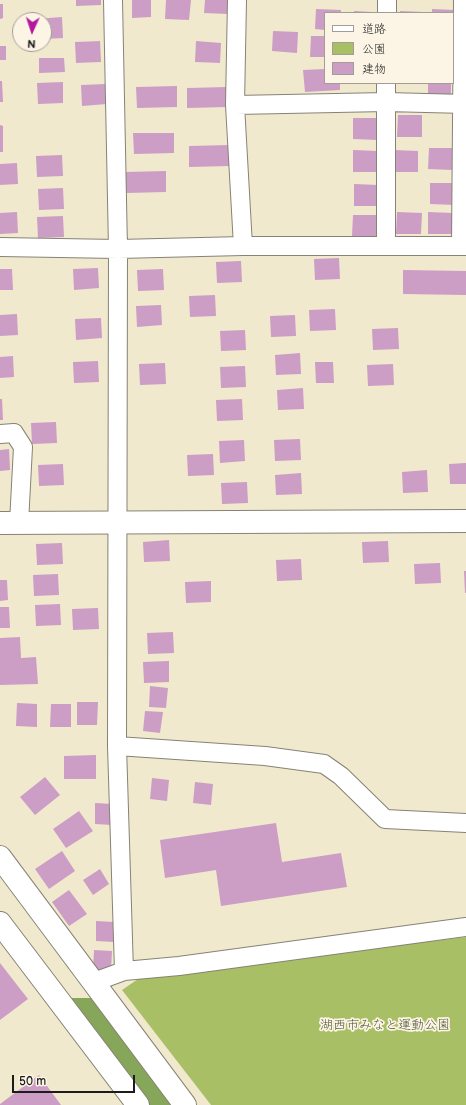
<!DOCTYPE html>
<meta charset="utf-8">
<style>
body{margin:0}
#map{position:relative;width:466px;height:1105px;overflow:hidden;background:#f1e9ce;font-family:"Balsamiq Sans","Klee One",sans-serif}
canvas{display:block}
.legend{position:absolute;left:324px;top:12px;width:130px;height:72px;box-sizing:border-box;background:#fcf5e5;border:1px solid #a29e95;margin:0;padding:5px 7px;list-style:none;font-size:12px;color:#1c1c1c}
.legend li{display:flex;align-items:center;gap:8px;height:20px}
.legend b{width:20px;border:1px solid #a29e95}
.north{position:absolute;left:12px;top:12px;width:40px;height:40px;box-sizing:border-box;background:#fcf5e5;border:1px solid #a29e95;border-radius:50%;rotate:183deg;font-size:11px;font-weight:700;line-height:16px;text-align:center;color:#1c1c1c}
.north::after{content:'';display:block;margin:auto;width:14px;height:18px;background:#b5179e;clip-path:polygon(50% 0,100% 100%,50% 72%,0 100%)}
.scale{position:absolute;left:12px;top:1075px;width:123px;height:18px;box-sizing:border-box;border:2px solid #1c1c1c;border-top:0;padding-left:5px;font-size:12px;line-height:14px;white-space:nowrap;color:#1c1c1c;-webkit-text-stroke:3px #fcf5e5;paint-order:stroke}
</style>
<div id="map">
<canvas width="466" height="1105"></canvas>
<ul class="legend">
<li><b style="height:5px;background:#fff"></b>道路</li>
<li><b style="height:11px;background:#a8bf65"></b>公園</li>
<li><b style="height:11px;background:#cc9dc5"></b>建物</li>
</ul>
<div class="north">N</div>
<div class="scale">50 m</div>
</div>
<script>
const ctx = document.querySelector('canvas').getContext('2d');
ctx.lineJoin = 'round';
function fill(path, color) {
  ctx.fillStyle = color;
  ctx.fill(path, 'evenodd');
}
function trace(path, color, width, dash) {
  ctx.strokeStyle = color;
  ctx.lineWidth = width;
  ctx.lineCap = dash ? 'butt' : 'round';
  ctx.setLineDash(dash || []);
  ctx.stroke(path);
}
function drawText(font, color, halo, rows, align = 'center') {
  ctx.font = font + ' "Balsamiq Sans","Klee One",sans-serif';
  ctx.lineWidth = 3.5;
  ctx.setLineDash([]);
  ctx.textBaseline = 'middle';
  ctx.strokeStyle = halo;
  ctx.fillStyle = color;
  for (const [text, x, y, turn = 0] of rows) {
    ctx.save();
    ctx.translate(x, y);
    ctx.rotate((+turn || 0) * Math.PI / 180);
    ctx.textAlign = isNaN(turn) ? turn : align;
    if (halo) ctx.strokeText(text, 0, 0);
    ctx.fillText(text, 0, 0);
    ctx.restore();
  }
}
fill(new Path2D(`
 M466,937v168h-255l-89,-115 19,-13z`), '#a8bf65');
fill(new Path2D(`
 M67,998h30l79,107h-27z`), '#86a65a');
fill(new Path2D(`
 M76,0h25v5l-25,1z
 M132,0h19v17l-19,1z
 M166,0h25l-2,20 -24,-1z
 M205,0h25l-1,14 -25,-1z
 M0,4h3v14l-3,1z
 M316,9l25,1v3h-16v17l-10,-1z
 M432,9l23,1 -1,13h-1v-10h-21z
 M354,11l18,1v1h-18z
 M400,11l23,1v1h-23z
 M62,17l1,21 -19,1v-19h-8v-1z
 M273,31l25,1 -1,21 -25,-2z
 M311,36h14v21h-15z
 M100,41l1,21 -25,1 -1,-21z
 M196,41l25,2 -1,20 -25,-1z
 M0,46h6v14h-6z
 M39,58h25l1,14 -26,1z
 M325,69v14h15v7l-35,2 -2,-22z
 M0,81h2l1,21h-3z
 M63,82v21l-25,1 -1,-21z
 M428,83h23v12l-23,-1z
 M106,84l1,20 -25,2 -1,-21z
 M177,86v21l-40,1 -1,-21z
 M227,87l1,20 -41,1v-20z
 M398,115h24v22h-25z
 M353,118h25v22l-25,-1z
 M0,125l3,1v26h-3z
 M133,133h41v20l-40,1z
 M229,145l1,21 -41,1v-21z
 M429,148h24v22l-25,-1z
 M353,150l25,1v21h-25z
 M394,150l24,1v21h-25z
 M62,155l1,21 -26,1 -1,-21z
 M17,163l1,21 -18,1v-21z
 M166,171v21l-40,1 -1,-21z
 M430,183h25v22l-25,-1z
 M354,184l25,1v21h-25z
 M63,188l1,21 -25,1 -1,-21z
 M17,212l1,21 -18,1v-21z
 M397,212l25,1 -1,21h-25z
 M428,212l25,1 -1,21h-24z
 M353,215h25l-1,22 -25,-1z
 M63,216l1,21 -26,1 -1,-21z
 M339,258l1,21 -25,1 -1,-21z
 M241,261l1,21 -25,1 -1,-21z
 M98,268l1,20 -25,2 -1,-21z
 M0,269h12l1,21h-13z
 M163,269l1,21 -26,1 -1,-21z
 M403,270l63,1v24l-63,-1z
 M215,295l1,21 -26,1 -1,-21z
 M161,305l1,20 -25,2 -1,-21z
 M335,309l1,21 -26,1 -1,-21z
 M17,314l1,21 -18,1v-21z
 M295,315l1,21 -25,1 -1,-21z
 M101,318l1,20 -26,2 -1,-21z
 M398,328l1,21 -26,1 -1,-21z
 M245,330l1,20 -25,1 -1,-20z
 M300,353l1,21 -25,1 -1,-20z
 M13,356l1,21 -14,1v-21z
 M98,361l1,21 -25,1 -1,-21z
 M315,362h18l1,21h-18z
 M165,363l1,21 -26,1 -1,-21z
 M393,364l1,21 -26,1 -1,-21z
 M245,366l1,21 -25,1 -1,-21z
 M303,388l1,21 -26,1 -1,-20z
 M0,399h2l1,21h-3z
 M242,399l1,21 -26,1 -1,-21z
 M56,422l1,21 -25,1 -1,-21z
 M300,439l1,21 -26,1 -1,-21z
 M244,440l1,21 -25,2 -1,-22z
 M9,449l1,21 -10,1v-21z
 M213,454l1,21 -26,1 -1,-21z
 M466,463v21h-16l-1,-20z
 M63,464l1,21 -25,1 -1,-21z
 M427,470l1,22 -25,1 -1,-21z
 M301,473l1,21 -26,1 -1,-20z
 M247,482l1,21 -26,1 -1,-21z
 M169,540l1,21 -26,1 -1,-20z
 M388,541l1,21 -26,1 -1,-21z
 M62,543l1,21 -26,1 -1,-21z
 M301,559l1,21 -25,1 -1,-21z
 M440,563l1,20 -26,1 -1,-20z
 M464,571h2v22h-1z
 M58,574l1,21 -25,1 -1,-21z
 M0,580h7l1,20 -8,1z
 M211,581v21l-25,1 -1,-21z
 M60,604l1,21 -25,1 -1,-21z
 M0,607h9l1,21h-10z
 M98,608l1,21 -26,1 -1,-21z
 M173,632l1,21 -26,1 -1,-21z
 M20,637l1,21 15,-1 2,27 -38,1v-47z
 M169,661v21l-25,1 -1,-21z
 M150,686l18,2 -2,20 -17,-1z
 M77,702h21l-1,23h-20z
 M17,703l20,1v23l-21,-1z
 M51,704h20v23h-21z
 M145,711l18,1 -3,21 -17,-2z
 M96,755v24h-32v-23z
 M45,777l15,18 -25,20 -15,-18z
 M152,778l17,2 -2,21 -17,-2z
 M195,782l18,2 -2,21 -18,-2z
 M95,803l18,1 -1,21 -17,-1z
 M79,811l14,20 -27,17 -13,-19z
 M276,823l6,39 59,-9 6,34 -126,19 -5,-36 -51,8 -5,-38z
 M62,851l13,20 -26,18 -14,-20z
 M100,869l9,15 -16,11 -10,-15z
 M69,890l18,24 -18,12 -17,-24z
 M96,921l18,1v20l-18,-1z
 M94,950l18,1 -1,20 -18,-1z
 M0,963l28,36 -28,21z
 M39,1075l22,30h-61v-1z`), '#cc9dc5');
const street = new Path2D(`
 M113,0l5,249 -1,497 7,225
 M237,0l-2,105 8,141
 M387,13v-13
 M235,105l151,-3 80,2
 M386,245v-162
 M461,246l2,-246
 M0,247l118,2 125,-3h223
 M0,434l14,-1 9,14 -4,76
 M117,746l148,10 59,8 17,12 44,43 81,4
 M94,982l30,-11 55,-5 287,-39`);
const secondary = new Path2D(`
 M0,523l466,-2
 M0,857l185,248
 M0,923l138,182`);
trace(street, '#868275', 20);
trace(secondary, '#868275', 24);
trace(street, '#fff', 18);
trace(secondary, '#fff', 22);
drawText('13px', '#4d5536', '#fcf5e5', [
 ["湖西市みなと運動公園",385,1026]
]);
</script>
